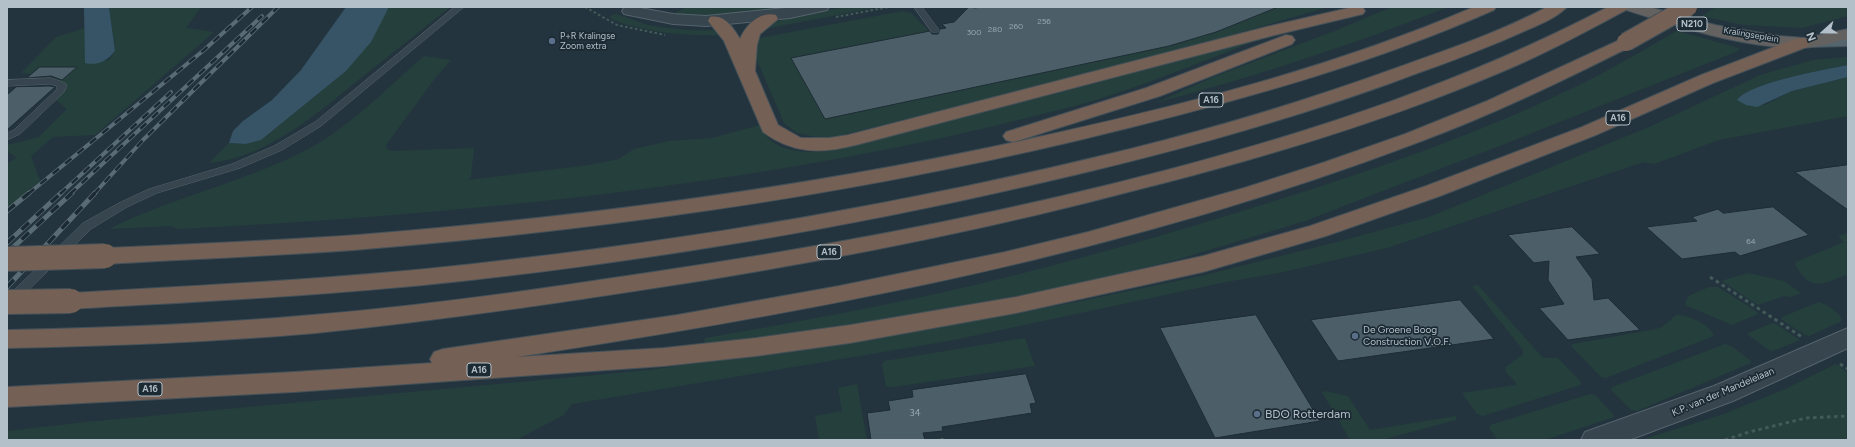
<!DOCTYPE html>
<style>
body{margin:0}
#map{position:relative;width:1855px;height:447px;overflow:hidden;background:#23343e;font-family:Figtree,sans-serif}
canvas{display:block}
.frame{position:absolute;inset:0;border:8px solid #b3c0c9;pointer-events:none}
.north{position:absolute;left:1803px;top:12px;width:40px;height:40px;-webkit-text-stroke:3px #1c2a33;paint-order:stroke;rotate:249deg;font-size:11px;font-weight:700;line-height:16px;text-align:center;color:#b3c0c9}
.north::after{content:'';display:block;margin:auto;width:14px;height:18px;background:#b3c0c9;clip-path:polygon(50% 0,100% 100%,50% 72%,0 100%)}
</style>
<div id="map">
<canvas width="1855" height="447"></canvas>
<div class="frame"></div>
<div class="north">N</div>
</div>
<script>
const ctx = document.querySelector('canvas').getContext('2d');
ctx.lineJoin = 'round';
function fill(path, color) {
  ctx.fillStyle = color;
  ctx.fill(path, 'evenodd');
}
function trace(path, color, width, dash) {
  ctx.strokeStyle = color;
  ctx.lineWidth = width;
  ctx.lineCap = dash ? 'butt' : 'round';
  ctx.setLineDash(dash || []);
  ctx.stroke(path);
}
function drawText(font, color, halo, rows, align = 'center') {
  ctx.font = font + ' Figtree,sans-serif';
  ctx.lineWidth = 3.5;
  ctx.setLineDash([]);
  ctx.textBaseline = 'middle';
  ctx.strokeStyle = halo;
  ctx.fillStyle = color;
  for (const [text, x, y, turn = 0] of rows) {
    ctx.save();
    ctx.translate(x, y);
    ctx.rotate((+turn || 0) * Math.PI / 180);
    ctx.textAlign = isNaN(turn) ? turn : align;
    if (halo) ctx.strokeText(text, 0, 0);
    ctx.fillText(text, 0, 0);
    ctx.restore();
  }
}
fill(new Path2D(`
 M109,7h92l-15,21 28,4 -119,103 -42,2 -22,19 9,25 -33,27v-45l10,-5 -10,-7v-6l32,-8 28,-28 -11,-9 10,-16 -15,-8 -30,-3 35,-36 29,-9v35l24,-3 6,-9z
 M389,7h61c-29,23 -58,47 -88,70 -43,35 -95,81 -153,86l20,-20 17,1 15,-4 85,-69z
 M732,7h70l-79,12 -54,-3 16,-8z
 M848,7h31l-115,22c17,-14 62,-19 84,-22z
 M1105,7h223l-106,31 -168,44 -224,56h-10l-23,-5 -13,-10 -28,-65 -2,-19 149,-28 8,2 22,22 -111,30z
 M1392,7h56c-96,38 -194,70 -293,96l61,-27 121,-46z
 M1716,7h132v9l-46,12 -59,-3 -41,-9z
 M615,14c11,2 22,8 33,11 23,4 47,6 70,5l4,5c-31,1 -60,-1 -90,-9 -7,-2 -17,-4 -23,-9z
 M1677,31l62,17 -1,3 -241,96 -192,74 -129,39 -120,29 -160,28 -140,22 -52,5 1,-6c93,-16 186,-33 278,-55 95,-23 189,-50 282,-79 105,-33 209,-68 308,-116 36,-17 70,-38 104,-57z
 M1263,38c-62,24 -124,50 -188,68 -27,7 -54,13 -81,20 -267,63 -543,89 -816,103l-7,-3 -62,3c63,-32 134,-46 197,-79 43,-22 81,-62 118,-94l27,4 -15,17 -50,68 1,4 5,2 78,-3 4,1 -3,28 -3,3 121,-15 30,-6 15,-10 35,-8 43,-3 48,-13c11,28 44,29 70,25l271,-68 56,-17z
 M1848,57v8c-24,5 -97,17 -111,35l28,5 27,-14 56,-14v39l-129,24 -65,24 -10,-2 -257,86 -108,25 -53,9 -277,59 -377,63 -8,11 -48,25h-509v-9l79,-9 563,-52 271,-39 151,-28 134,-28 132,-33 92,-25 220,-90 111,-52 53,-15z
 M1848,233v41c-25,10 -38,19 -53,-10l1,-2 48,-20 -6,-6z
 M1748,273l36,8 17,12 -10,4 -7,-1 -26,9 -35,-23 1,-2z
 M1478,285l65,73h15l23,24 -1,3 -97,31 -6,-2 -15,-21 54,-8v-2l-11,-12 1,-4 17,-13v-4l-51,-64z
 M1709,287h9l38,24 2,3 -26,11 -47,-20 3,-9z
 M1819,302c8,3 22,11 23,19l-33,15 -4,-1 -23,-15v-3z
 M1676,315c12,0 34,9 38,21l-108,42 -5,-1 -30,-31 2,-2 83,-15 6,-2z
 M1772,323l4,1 24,16 -27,11 -4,-1 -21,-15v-2z
 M1025,338l10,28 -142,21 -7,-1 -4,-21 2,-4z
 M1725,344l6,2 19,14 1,3 -114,48 -6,-1 -20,-20 1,-3z
 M1836,364l12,9v67h-207l83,-26 61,-25z
 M857,384l10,56h-48l-4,-24 27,-5 -4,-23z
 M1325,391l23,5 22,34 86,-14v4l-75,20h-31l-28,-48z
 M1590,394l5,1 18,19 1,3 -69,23h-47l-9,-12 1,-3z`), '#253f3c');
fill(new Path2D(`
 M84,7h25l6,44c-8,10 -17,15 -30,12z
 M346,7h43l-18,35 -25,29 -85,69 -15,4 -17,-1 4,-12 10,-10 29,-21 29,-30z
 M1848,65v12l-56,14 -35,16 -11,-2 -9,-5c14,-18 87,-30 111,-35z`), '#365465');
const building = new Path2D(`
 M969,7l7,1 2,-1h300l-62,25 -47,14 -344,73 -34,-61 139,-27 2,3h6l2,-5 6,-1 -4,-4 12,-2z
 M40,67h37l-15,13 -11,-4 -24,2z
 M50,86l5,1 -48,43v-35l9,-8z
 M1848,165v45l-53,-38z
 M1773,207l36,28 -69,21 -5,-4 -53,7 -36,-32 51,-6 -5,-4 26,-8 5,4z
 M1572,227l28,27 -24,3 16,22 2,21 14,-2 32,32 -72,10 -29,-32 25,-4 -16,-24 1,-19 -15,2 -26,-28z
 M1460,300l34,39 -156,22 -27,-41z
 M1256,315l64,106 -105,17 -55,-110z
 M1026,374l10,29 -6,1 2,9 -90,14 1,4 -20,2 2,7h-54l-4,-27 23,-3 -2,-9 25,-4 -1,-7z`);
fill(building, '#4c5f69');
trace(building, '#1e2c35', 1);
const service = new Path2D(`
 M455,7h9l-143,119 -39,24 -42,18 -83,25 -30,14 -36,22 -76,74h-8v-6l76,-74 36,-20 30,-14 83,-25 42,-18 41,-24z
 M914,7h8l17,23 -1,2h-6z
 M51,78l14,5 2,2 -3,7 -44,42 -13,6v-7l7,-3 43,-41v-3l-7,-2 -43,2v-6z`);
const minor = new Path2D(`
 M1848,328v20l-115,53 -96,36 -9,3h-47l4,-8 129,-46z`);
const tertiary = new Path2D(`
 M635,7l38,7 33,2 89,-9h34l-2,3 -37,8 -84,8 -33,-2 -49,-10 -2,-3 2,-3z`);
const primary = new Path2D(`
 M1848,36v10l-39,1 -6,-1 -3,-4 3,-4 6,-1z`);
const trunk = new Path2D(`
 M1624,7h25l66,18 64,11 26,2 43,-9v10c-16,4 -32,9 -48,9 -59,-1 -118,-20 -174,-38z`);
const motorway = new Path2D(`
 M1353,7l10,1 2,3 -2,3 -88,21 -419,110c-36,9 -63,9 -93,-13l-39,-91 -16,-20 2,-4c15,-3 23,11 30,22 6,-14 20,-28 36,-24l2,4 -18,15 -3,11 -2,26 23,54 23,13h28l19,-3 418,-108z
 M1474,7h22l-2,3c-118,52 -242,87 -366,118 -253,64 -514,101 -774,122 -83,6 -166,9 -249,14l-8,-3 -3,-5 3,-5 8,-3c84,-4 168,-7 252,-13 238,-19 476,-51 708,-104 139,-31 278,-68 409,-124z
 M1547,7h20c-12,12 -31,19 -47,26 -42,19 -86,34 -129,50 -119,43 -241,75 -364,103 -183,42 -369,73 -556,94 -133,15 -266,21 -400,29l-8,-2 -4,-6 4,-6 8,-2c134,-8 268,-14 402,-29 221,-24 441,-62 657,-115 92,-23 181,-50 269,-82 50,-18 101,-35 148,-60z
 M1608,7h20l-2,3c-37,20 -74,40 -113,57 -120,52 -246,90 -373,122 -143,38 -288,67 -434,91 -129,20 -259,40 -390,53 -103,9 -206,13 -309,15v-18c102,-2 204,-6 305,-15 132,-11 263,-31 394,-51 155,-24 309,-54 461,-94 154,-41 299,-89 441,-163z
 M1286,35l6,1 3,4 -3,4 -132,52 -140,44 -7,2 -7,-2 -3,-4 3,-4 140,-44z
 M1626,37l6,1 3,4 -3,4c-70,35 -140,69 -213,96 -291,111 -597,169 -903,215l148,-9 92,-10 94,-13 166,-28 187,-41 107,-30 116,-40 156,-59 119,-52 94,-36 6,-1 6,1 3,4 -3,4 -94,36 -117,52 -156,61 -114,40 -123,36 -187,41 -166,30 -94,13 -92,10 -370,26 -287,15v-20l287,-15 138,-9 -2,-4 4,-7 9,-3 234,-34 162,-29 166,-34 83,-20 156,-44 81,-26 80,-28 82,-33z`);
trace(service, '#55636c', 1);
trace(minor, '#55636c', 2);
trace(tertiary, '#55636c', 2);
trace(primary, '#43515a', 2);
trace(trunk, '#425059', 2);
trace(motorway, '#425059', 2);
trace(new Path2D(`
 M585,7l32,18 48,10
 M836,17l53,-10`), '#435b58', 2, [2.5, 2.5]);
trace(new Path2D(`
 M1710,277l92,60
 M1840,364l8,5
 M942,438v2
 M1725,440l24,-8 57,-14 42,-2`), '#435b58', 3, [3.5, 3.5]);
fill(service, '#37454e');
fill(minor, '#37454e');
fill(tertiary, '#37454e');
fill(primary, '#55656e');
fill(trunk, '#646261');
fill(motorway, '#746054');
const railFar1 = new Path2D(`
 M28,194l176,-144 48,-43
 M60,194l111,-102
 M70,194l192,-178
 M94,194l49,-54 135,-133`);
const rail = new Path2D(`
 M7,211l22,-18
 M7,243l54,-50
 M7,253l65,-60
 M7,287l88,-94`);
trace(railFar1, '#596b75', 4);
trace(rail, '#596b75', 5);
trace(railFar1, '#1c2a33', 2.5, [8]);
trace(rail, '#1c2a33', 3.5, [10]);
const motorwayBridgeFar1 = new Path2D(`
 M1626,42l62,-35`);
const motorwayBridge = new Path2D(`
 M7,259l98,-3
 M7,302l64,-1`);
trace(motorwayBridgeFar1, '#425059', 20, []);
trace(motorwayBridge, '#425059', 26, []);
trace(motorwayBridgeFar1, '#746054', 18);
trace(motorwayBridge, '#746054', 24);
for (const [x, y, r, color] of [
 [552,41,4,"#5c6f8a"],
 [1355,336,4,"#5c6f8a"],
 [1257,414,4,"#5c6f8a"]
]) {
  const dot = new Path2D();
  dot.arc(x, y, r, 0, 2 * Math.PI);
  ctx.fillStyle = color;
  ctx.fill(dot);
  trace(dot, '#1c2a33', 1.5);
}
drawText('8px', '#99a8b1', null, [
 ["256",1044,22],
 ["260",1016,27],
 ["280",995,30],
 ["300",974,33],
 ["64",1751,242]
]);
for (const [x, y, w] of [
 [1692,24,30],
 [1211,100,24],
 [1618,118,24],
 [829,252,24],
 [479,370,24],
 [150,389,24]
]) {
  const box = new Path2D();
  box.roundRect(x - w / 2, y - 7, w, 14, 3);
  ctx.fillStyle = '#1c2a33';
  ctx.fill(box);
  trace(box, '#b3c0c9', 1);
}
drawText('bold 9px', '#b3c0c9', null, [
 ["N210",1692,24],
 ["A16",1211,100],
 ["A16",1618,118],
 ["A16",829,252],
 ["A16",479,370],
 ["A16",150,389]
]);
drawText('9px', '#b3c0c9', '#1c2a33', [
 ["Kralingseplein",1751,35,10]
]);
drawText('9px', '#b3c0c9', '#1c2a33', [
 ["P+R Kralingse",560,36],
 ["Zoom extra",560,46]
], 'left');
drawText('10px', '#b3c0c9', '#1c2a33', [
 ["De Groene Boog",1363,330],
 ["Construction V.O.F.",1363,342]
], 'left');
drawText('10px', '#b3c0c9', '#1c2a33', [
 ["K.P. van der Mandelelaan",1723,392,-23]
]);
drawText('10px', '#99a8b1', null, [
 ["34",915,413]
]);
drawText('12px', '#b3c0c9', '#1c2a33', [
 ["BDO Rotterdam",1265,414]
], 'left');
</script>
